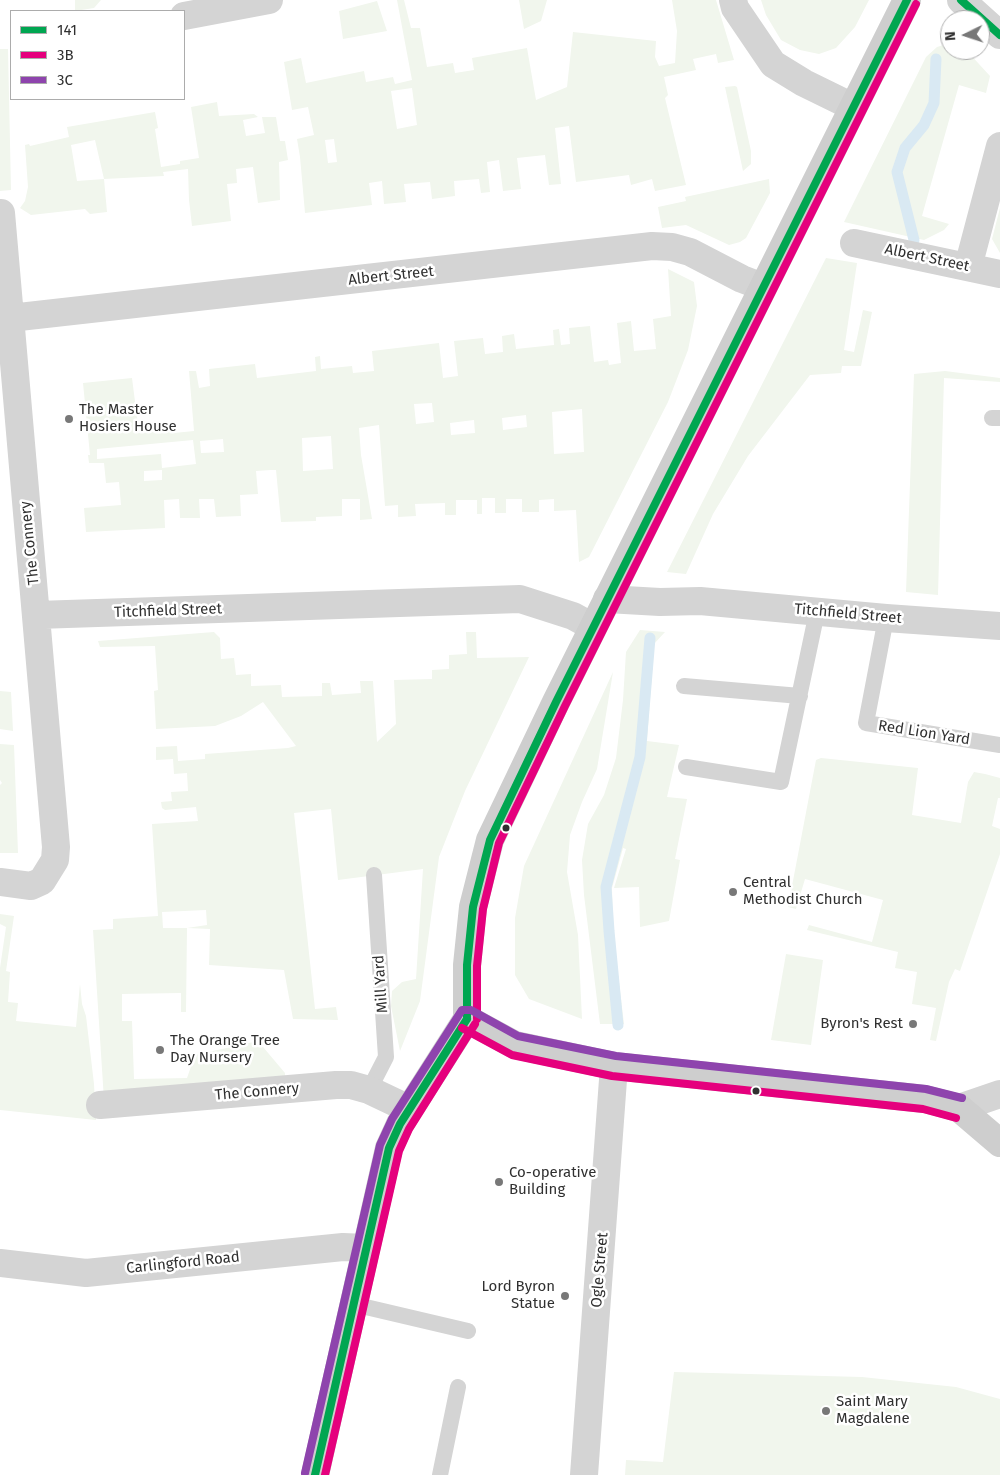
<!DOCTYPE html>
<html>
<head>
<meta charset="utf-8">
<style>
  body { margin:0 }
  #map { position:relative; width:1000px; height:1475px; overflow:hidden; background:#fff; font-family:"Fira Sans",sans-serif }
  canvas { display:block }
  .legend { position:absolute; left:10px; top:10px; width:175px; height:90px; box-sizing:border-box; background:#fff; border:1px solid #acacac; margin:0; padding:6px 9px; list-style:none; font-size:15px; color:#303030 }
  .legend li { display:flex; align-items:center; gap:10px; height:25px }
  .legend b { width:25px; border:1px solid #acacac }
  .north { position:absolute; left:940px; top:10px; width:50px; height:50px; box-sizing:border-box; background:#fff; border:1px solid #acacac; border-radius:50%; rotate:266deg; font-size:14px; font-weight:700; line-height:20px; text-align:center; color:#303030 }
  .north::after { content:''; display:block; margin:auto; width:18px; height:22px; background:#787878; clip-path:polygon(50% 0,100% 100%,50% 72%,0 100%) }
</style>
</head>
<body>
<div id="map">
<canvas width="1000" height="1475"></canvas>
<ul class="legend">
<li><b style="height:6px;background:#00a651"></b>141</li>
<li><b style="height:6px;background:#e5007d"></b>3B</li>
<li><b style="height:6px;background:#8e44ad"></b>3C</li>
</ul>
<div class="north">N</div>
</div>
<script>
const ctx = document.querySelector('canvas').getContext('2d');
ctx.lineJoin = 'round';
function fill(path, color) { ctx.fillStyle = color; ctx.fill(path, 'evenodd'); }
const toPath = rows => new Path2D(rows.map(r => 'M' + r).join(''));
function stroke(path, color, width, dash) { ctx.strokeStyle = color; ctx.lineWidth = width; ctx.lineCap = dash ? 'butt' : 'round'; ctx.setLineDash(dash || []); ctx.stroke(path); }
function write(font, color, halo, rows, align = 'center') {
  ctx.font = font + ' "Fira Sans",sans-serif'; ctx.lineWidth = 5; ctx.setLineDash([]); ctx.textBaseline = 'middle'; ctx.strokeStyle = halo; ctx.fillStyle = color; for (const [text, x, y, turn = 0] of rows) {
    ctx.save(); ctx.translate(x, y); ctx.rotate((+turn || 0) * Math.PI / 180); ctx.textAlign = isNaN(turn) ? turn : align; if (halo) ctx.strokeText(text, 0, 0); ctx.fillText(text, 0, 0); ctx.restore();
  }
}
fill(toPath([
  [75,0,101,0,94,8,75,11],
  [397,0,404,0,411,28,420,28,427,67,453,63,455,73,474,70,472,58,527,48,536,100,567,87,573,32,656,41,655,57,659,66,675,63,677,31,672,0,716,0,734,60,718,63,716,54,693,59,696,70,664,77,668,95,665,98,686,185,655,191,652,179,631,185,629,175,576,182,569,126,555,128,561,184,549,185,545,155,517,158,521,189,503,191,499,160,487,162,490,192,481,193,479,179,454,181,455,196,432,199,430,182,404,184,406,202,384,204,382,181,369,183,372,205,305,213,300,157,297,139,314,135,308,107,292,110,284,62,301,58,306,83,364,71,366,82,393,77,395,84,412,80],
  [412,88,417,125,397,129,391,91],
  [334,139,337,162,328,163,325,140],
  [519,0,547,0,541,21,524,29],
  [761,0,869,0,855,27,836,48,819,54,800,50,781,40,766,15],
  [377,1,387,31,343,39,339,11],
  [950,43,950,50,965,50,968,52,990,76,986,93,959,85,927,198,922,216,949,224,944,230,924,240,844,222,926,57,937,47],
  [0,49,8,49,11,190,0,191],
  [735,86,737,87,751,151,751,164,743,171,725,87],
  [217,102,219,116,254,114,258,117,243,120,246,136,265,133,262,117,276,117,280,141,285,141,288,160,279,162,280,200,258,203,253,167,236,169,237,183,227,184,231,221,192,226,189,200,188,169,163,172,164,176,104,179,107,212,90,214,85,209,31,215,20,208,25,201,28,187,25,145,29,144,30,146,69,137,67,127,155,112,158,128,155,129,161,167,180,164,180,161,199,158,191,107],
  [95,140,104,179,77,181,71,145],
  [769,179,770,193,746,238,740,242,729,245,686,225,662,228,658,207,686,201,685,197],
  [1000,208,1000,253,992,239],
  [826,258,857,263,844,350,854,352,863,310,872,312,861,366,842,366,841,373,810,375,748,456,713,514,686,574,667,572],
  [668,269,694,282,697,306,688,350,668,402,589,557,579,562,576,510,554,511,554,499,539,500,539,512,522,512,522,499,506,499,506,513,495,513,495,498,482,498,482,514,477,514,477,500,456,500,456,515,445,515,445,503,415,504,416,516,398,517,398,505,385,506,379,425,359,428,361,455,372,519,360,520,360,499,342,499,342,516,316,517,316,521,281,522,276,470,271,470,256,471,258,494,240,495,241,516,216,517,214,499,199,499,200,518,180,518,179,499,164,500,165,528,86,532,84,508,121,505,119,482,106,483,104,463,89,463,88,455,90,455,83,383,132,378,139,433,173,429,174,433,194,431,189,371,196,371,199,388,210,386,209,369,255,364,257,378,316,371,315,357,320,356,321,369,352,366,353,373,374,371,372,351,439,343,443,378,458,376,454,341,483,338,485,354,503,352,502,336,514,334,516,349,554,345,553,330,559,329,561,345,570,344,569,328,590,326,594,362,608,360,609,365,621,363,617,323,631,321,634,351,656,349,653,319,671,316],
  [432,403,434,422,416,424,414,404],
  [582,409,584,452,554,454,552,412],
  [526,415,527,427,503,430,502,418],
  [474,420,475,433,451,435,450,423],
  [331,436,333,469,303,471,302,438],
  [223,439,224,452,201,453,200,441],
  [193,440,196,464,162,468,161,454,97,459,97,449],
  [162,470,162,480,144,481,144,471],
  [945,371,1000,378,1000,382,944,378,938,595,906,592,914,374],
  [640,630,665,632,654,644,647,741,679,745,667,797,687,799,675,859,680,860,669,921,640,927,639,887,614,888,626,849,623,848,612,888,613,931,624,1024,600,1024,584,895,582,860,588,824,604,795,616,758,623,700,626,652],
  [214,632,220,638,221,659,234,658,236,675,251,674,251,686,281,685,282,697,322,696,322,683,330,683,332,695,361,693,360,681,373,681,377,742,396,724,394,680,432,679,432,670,449,669,449,655,467,654,466,632,476,632,477,658,529,657,465,791,439,857,420,1001,400,1051,391,1006,392,991,402,982,416,979,423,869,338,880,331,809,294,813,315,1009,336,1007,338,1020,293,1019,284,970,209,965,210,929,187,928,186,1012,181,1012,181,993,122,994,122,1021,132,1021,134,1079,187,1078,195,1055,258,1041,285,1073,285,1083,104,1100,93,930,113,929,113,919,158,916,152,824,198,821,196,807,165,810,162,808,161,802,172,801,171,792,188,791,187,773,174,774,173,759,156,760,156,747,177,746,178,761,205,759,205,754,288,748,296,746,263,702,241,716,215,726,156,729,154,691,158,690,155,646,100,647,98,641],
  [206,910,207,925,187,928,163,928,162,912],
  [613,672,597,769,582,802,570,835,567,872,578,935,582,1019,529,999,515,975,515,918,524,866],
  [0,691,11,692,13,731,0,729],
  [0,744,14,745,18,853,0,853,0,785,2,783,0,780],
  [821,758,918,768,912,815,961,823,968,782,974,772,985,774,1000,778,1000,798,998,798,992,826,1000,829,1000,854,960,971,955,969,949,982,936,1041,930,1040,936,1008,912,1004,917,972,895,968,898,952,807,930,809,925,872,942,883,900,805,879,796,909,788,907,816,760],
  [0,914,14,916,6,971,10,972,8,1002,18,1003,16,1021,76,1027,80,984,82,1004,86,1016,94,1084,96,1120,0,1110,0,968,6,927,0,924],
  [786,954,823,960,811,1045,771,1040],
  [674,1372,862,1377,956,1387,1000,1399,1000,1475,625,1475,626,1460,663,1462]
]), '#f1f6ed');
stroke(toPath([
  [914,240,897,172,905,148,924,125,934,103,936,59],
  [618,1025,609,931,606,887,640,757,650,638]
]), '#d9e9f3', 11);
stroke(toPath([
  [992,418,1000,418],
  [886,618,866,723,1000,745],
  [684,686,800,696],
  [686,767,781,782,817,612],
  [369,1090,386,1057,374,875],
  [353,1304,468,1331],
  [440,1475,458,1387]
]), '#d4d4d4', 16);
stroke(toPath([
  [733,0,735,8,773,64,804,83,853,107],
  [961,0,1000,35],
  [184,16,269,0],
  [854,243,1000,274],
  [968,267,1000,146],
  [10,318,652,246,672,247,690,252,742,279,763,287],
  [607,599,660,602,700,601,886,618,1000,626],
  [37,615,520,599,573,616,593,627],
  [0,882,31,886,42,881,55,860,56,847,1,213],
  [100,1105,336,1085,351,1085,369,1090,409,1109],
  [959,1108,1000,1094],
  [0,1263,86,1273,343,1247,366,1248],
  [584,1475,614,1066]
]), '#d4d4d4', 28);
stroke(toPath([
  [467,1019,467,965,473,907,490,840,556,702,907,0],
  [467,1019,515,1045,614,1066,925,1099,959,1108,1000,1143],
  [315,1475,389,1148,400,1124,467,1019]
]), '#cecece', 28);
stroke(toPath([
  [961,0,1000,35],
  [467,1019,467,965,473,907,490,840,556,702,907,0],
  [315,1475,389,1148,400,1124,467,1019]
]), '#00a651', 8);
stroke(toPath([
  [477,1019,477,966,483,909,499,843,565,706,916,4],
  [462,1028,512,1055,612,1076,923,1109,956,1118],
  [325,1475,399,1151,409,1129,475,1024]
]), '#e5007d', 8);
stroke(toPath([
  [305,1473,380,1145,392,1119,462,1010,471,1010,518,1036,616,1056,926,1089,962,1098]
]), '#8e44ad', 8);
for (const [x, y, r, color] of [
  [69,419,5,"#787878"],
  [506,828,4.5,"#303030"],
  [733,892,5,"#787878"],
  [913,1024,5,"#787878"],
  [160,1050,5,"#787878"],
  [756,1091,4.5,"#303030"],
  [499,1182,5,"#787878"],
  [565,1296,5,"#787878"],
  [826,1411,5,"#787878"]
]) { const dot = new Path2D(); dot.arc(x, y, r, 0, 2 * Math.PI); ctx.fillStyle = color; ctx.fill(dot); stroke(dot, '#fff', 2); }
write('15px', '#303030', '#fff', [
  ["Albert Street",927,258,12],
  ["Albert Street",391,276,-6],
  ["The Connery",30,543,-96],
  ["Titchfield Street",168,611,-2],
  ["Titchfield Street",848,614,5],
  ["Red Lion Yard",924,733,9],
  ["Mill Yard",381,984,-94],
  ["The Connery",257,1092,-5],
  ["Carlingford Road",183,1263,-6],
  ["Ogle Street",600,1270,-85]
]);
write('15px', '#303030', '#fff', [
  ["The Master",79,410],
  ["Hosiers House",79,427],
  ["Central",743,883],
  ["Methodist Church",743,900],
  ["Byron's Rest",903,1024,"right"],
  ["The Orange Tree",170,1041],
  ["Day Nursery",170,1058],
  ["Co-operative",509,1173],
  ["Building",509,1190],
  ["Lord Byron",555,1287,"right"],
  ["Statue",555,1304,"right"],
  ["Saint Mary",836,1402],
  ["Magdalene",836,1419]
], 'left');
</script>
</body>
</html>
